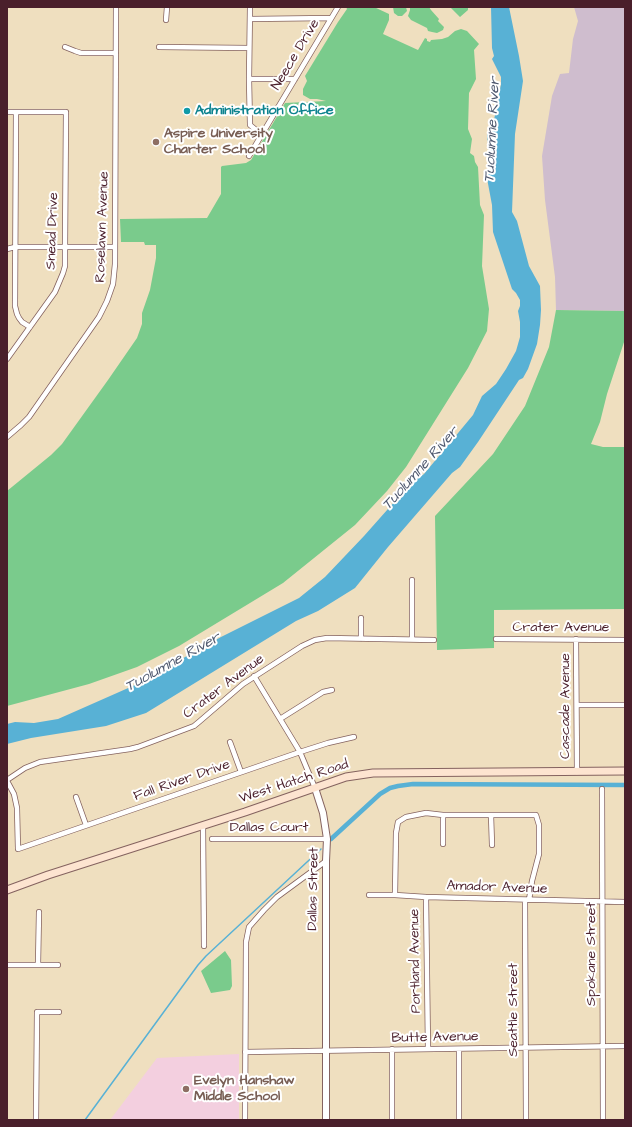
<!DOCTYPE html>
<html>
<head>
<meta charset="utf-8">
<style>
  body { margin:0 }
  #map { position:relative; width:632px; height:1127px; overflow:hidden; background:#efdfbf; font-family:"Architects Daughter",sans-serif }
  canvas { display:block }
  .frame { position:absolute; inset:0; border:8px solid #4a1f2b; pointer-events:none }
</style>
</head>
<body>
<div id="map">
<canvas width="632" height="1127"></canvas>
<div class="frame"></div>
</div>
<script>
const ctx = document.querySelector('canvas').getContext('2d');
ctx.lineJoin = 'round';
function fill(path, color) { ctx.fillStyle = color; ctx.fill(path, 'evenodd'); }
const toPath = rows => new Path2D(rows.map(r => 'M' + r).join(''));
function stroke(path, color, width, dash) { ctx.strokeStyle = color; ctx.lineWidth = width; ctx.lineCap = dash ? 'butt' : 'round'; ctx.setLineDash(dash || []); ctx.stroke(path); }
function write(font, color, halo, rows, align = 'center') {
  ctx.font = font + ' "Architects Daughter",sans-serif'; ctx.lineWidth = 4; ctx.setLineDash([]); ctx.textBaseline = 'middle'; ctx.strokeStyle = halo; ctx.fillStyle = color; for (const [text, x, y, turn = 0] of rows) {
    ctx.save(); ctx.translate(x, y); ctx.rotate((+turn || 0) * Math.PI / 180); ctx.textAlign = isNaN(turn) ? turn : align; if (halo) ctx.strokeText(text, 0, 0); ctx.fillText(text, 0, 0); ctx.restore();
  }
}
fill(toPath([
  [239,1054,239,1120,110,1120,157,1058]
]), '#f3cfdf');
fill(toPath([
  [574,7,625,7,625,311,556,310,555,277,545,200,542,156,552,96,560,74,569,73,573,39,578,21]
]), '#cfbdce');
fill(toPath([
  [346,7,374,7,389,14,389,20,383,34,418,50,425,38,427,39,427,41,430,42,431,40,442,39,448,37,455,31,461,29,467,31,479,44,474,50,476,79,469,93,468,129,472,139,470,153,474,156,475,162,478,167,480,205,484,215,482,266,489,309,487,331,468,368,406,467,387,491,355,525,283,583,179,646,137,667,89,684,7,706,7,491,51,455,62,444,108,380,137,338,142,324,142,313,150,290,156,258,156,245,145,245,144,242,121,242,120,219,207,218,221,194,221,167,222,166,246,163,251,160,285,103,326,101,317,99,310,99,303,95,303,89,307,81,305,76,338,22,347,9],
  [393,7,406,7,407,11,402,16,398,16,394,13],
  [410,7,429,7,431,10,439,19,438,21,444,27,443,30,437,33,432,32,428,31,427,28,411,20,408,16,410,10],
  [450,7,468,7,468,10,460,17],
  [556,310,625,311,625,339,607,394,600,422,591,444,603,447,625,447,625,609,494,610,494,648,437,650,435,516,493,454,525,406,549,347],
  [225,951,231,960,232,986,230,990,211,993,201,971]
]), '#7acb8c');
fill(toPath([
  [491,7,509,7,519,56,523,81,515,134,512,212,517,221,529,266,540,286,541,310,540,325,537,344,528,369,523,378,519,380,478,442,460,467,452,473,388,547,355,588,318,611,296,621,146,713,106,726,31,738,7,744,7,724,15,722,34,723,58,719,135,685,160,671,221,637,299,598,325,577,364,536,411,483,424,474,473,415,482,396,496,384,506,369,516,351,520,337,520,322,518,311,520,306,520,300,516,293,512,289,493,232,492,205,486,173,489,167,489,152,487,135,494,120,501,84,501,77,492,59,494,56,492,48]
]), '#58b1d5');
stroke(toPath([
  [85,1120,198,965,206,956,321,849]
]), '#58b1d5', 1.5);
stroke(toPath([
  [331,839,380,794,390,788,398,786,413,784,625,785]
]), '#58b1d5', 4.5);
const minor = toPath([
  [250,7,249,79,250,125,262,135],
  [250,19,331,18],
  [166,20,167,7],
  [65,47,75,51,81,53,116,53],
  [159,47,249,48],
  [249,79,295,79],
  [7,112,66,112,65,247,65,266,63,273,55,292,7,359],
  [16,112,15,306,17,314,19,318,22,322,30,327],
  [249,156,338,7],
  [7,249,15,247,115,247],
  [7,437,21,425,29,417,99,317,107,301,113,284,115,264,116,7],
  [412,580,412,639],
  [361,639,361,618],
  [496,639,625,640],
  [576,639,577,772],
  [254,676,300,752,315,788],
  [577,705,625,705],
  [280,719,323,692,332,690],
  [230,742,241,772],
  [7,780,25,768,40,762,130,749,138,747,194,726,200,721,243,684,302,646,315,640,327,638,434,640],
  [7,781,14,794,17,808,18,849,300,752,328,743,354,737],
  [602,789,603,1120],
  [76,797,86,825],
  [443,815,443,844],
  [491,815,492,845],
  [203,825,204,946],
  [212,839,327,839],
  [369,895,395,895,426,897,625,902],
  [395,895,396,833,398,822,406,817,426,813,443,815,536,815,539,825,539,854,532,881,529,900],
  [426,897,428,1049],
  [525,900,526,1120],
  [7,965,58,965],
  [38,965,39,912],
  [392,1049,392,1120],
  [459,1049,459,1120],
  [245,1052,625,1046],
  [36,1120,37,1012,59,1012],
  [245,1120,246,942,249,927,264,910,277,897,326,861]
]);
const tertiary = toPath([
  [315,788,323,813,327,839,326,861,326,1120]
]);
const secondary = toPath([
  [7,890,48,875,245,812,346,777,373,773,625,771]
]);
stroke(minor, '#84625f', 6);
stroke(tertiary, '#84625f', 8);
stroke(secondary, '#84625f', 9);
stroke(minor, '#fff', 4.5);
stroke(tertiary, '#fff', 6);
stroke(secondary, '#fde4d0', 7);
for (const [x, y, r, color] of [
  [187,111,4,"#0f9aa8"],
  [156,142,4,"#8d6e63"],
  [186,1089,4,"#8d6e63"]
]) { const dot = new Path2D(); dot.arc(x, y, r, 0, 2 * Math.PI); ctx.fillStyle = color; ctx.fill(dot); stroke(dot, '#fff', 1.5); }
write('14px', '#4a1f2b', '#fff', [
  ["Neece Drive",296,55,-59],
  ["Roselawn Avenue",103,227,-88],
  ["Snead Drive",53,231,-88],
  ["Crater Avenue",561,628],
  ["Crater Avenue",224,687,-37],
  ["Cascade Avenue",566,706,-90],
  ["Fall River Drive",182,781,-19],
  ["West Hatch Road",294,782,-18],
  ["Dallas Court",269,828],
  ["Amador Avenue",497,888,2],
  ["Dallas Street",314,889,-89],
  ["Spokane Street",592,954,-90],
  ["Portland Avenue",416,961,-91],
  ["Seattle Street",514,1010,-90],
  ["Butte Avenue",435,1038,-1]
]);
write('bold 14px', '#0d838f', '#fff', [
  ["Administration Office",195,111]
], 'left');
write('bold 14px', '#785e54', '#fff', [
  ["Aspire University",164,134],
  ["Charter School",164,150],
  ["Evelyn Hanshaw",194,1081],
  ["Middle School",194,1097]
], 'left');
write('italic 15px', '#50596f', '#fff', [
  ["Tuolumne River",493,130,-87],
  ["Tuolumne River",421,469,-48],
  ["Tuolumne River",173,663,-29]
]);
</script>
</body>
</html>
